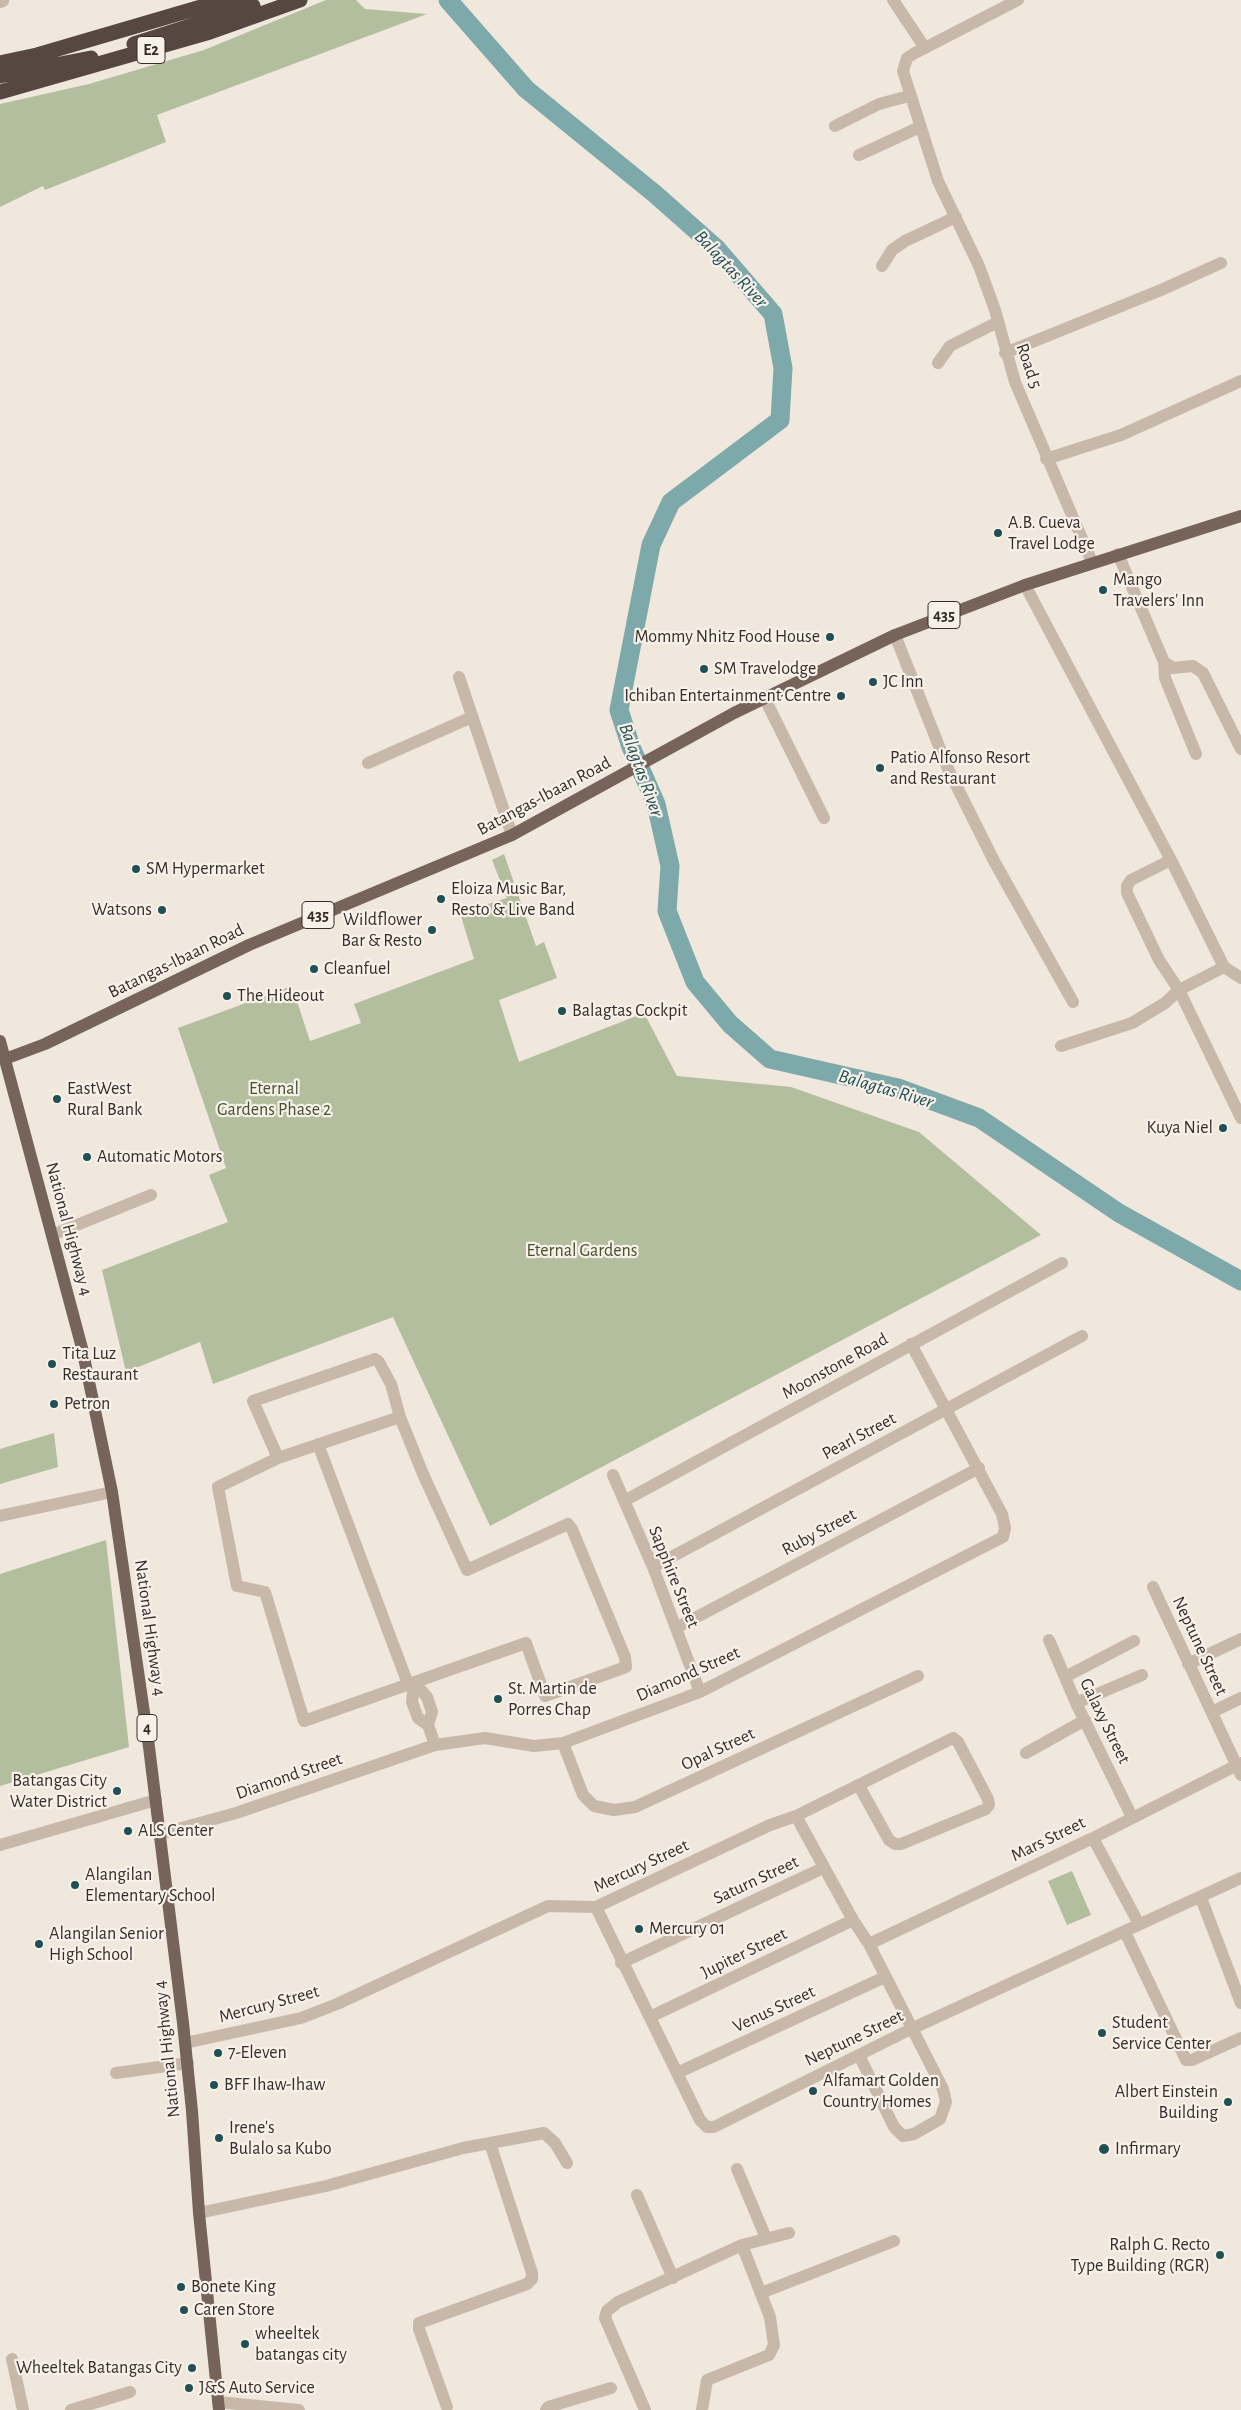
<!DOCTYPE html>
<html>
<head>
<meta charset="utf-8">
<style>
  body { margin:0 }
  canvas { display:block; background:#f0e7dd }
</style>
</head>
<body>
<canvas width="1241" height="2410"></canvas>
<script>
const ctx = document.querySelector('canvas').getContext('2d');
ctx.lineJoin = 'round';
function fill(path, color) { ctx.fillStyle = color; ctx.fill(path, 'evenodd'); }
const toPath = rows => new Path2D(rows.map(r => 'M' + r).join(''));
function stroke(path, color, width, dash) { ctx.strokeStyle = color; ctx.lineWidth = width; ctx.lineCap = dash ? 'butt' : 'round'; ctx.setLineDash(dash || []); ctx.stroke(path); }
function write(font, color, halo, rows, align = 'center') {
  ctx.font = font + ' "Alegreya Sans",sans-serif'; ctx.lineWidth = 4.5; ctx.setLineDash([]); ctx.textBaseline = 'middle'; ctx.strokeStyle = halo; ctx.fillStyle = color; for (const [text, x, y, turn = 0] of rows) {
    ctx.save(); ctx.translate(x, y); ctx.rotate((+turn || 0) * Math.PI / 180); ctx.textAlign = isNaN(turn) ? turn : align; if (halo) ctx.strokeText(text, 0, 0); ctx.fillText(text, 0, 0); ctx.restore();
  }
}
fill(toPath([
  [326,0,356,0,365,9,427,14,157,115,166,142,45,190,43,186,0,207,0,104,89,84,204,50],
  [504,854,536,946,544,942,557,978,499,1000,519,1062,644,1013,677,1076,791,1087,919,1132,1041,1235,490,1526,393,1317,213,1384,200,1342,126,1372,102,1270,228,1222,209,1175,226,1168,178,1028,292,986,310,1041,361,1023,354,1004,474,959,460,913,507,898,492,860],
  [54,1433,58,1467,0,1484,0,1449],
  [106,1540,129,1747,0,1786,0,1574],
  [1072,1871,1091,1915,1067,1925,1048,1881]
]), '#b3be9e');
stroke(toPath([
  [448,0,526,89,655,194,716,248,773,314,783,368,780,420,671,502,651,545,619,710,631,747,656,804,670,866,667,911,695,982,730,1024,770,1059,898,1088,979,1118,1119,1213,1241,1281]
]), '#7ea9ab', 19);
stroke(toPath([
  [893,0,925,48],
  [1018,0,915,53,907,58,903,71,938,181,979,266,995,310,1015,382,1092,562],
  [0,2,3,1],
  [835,126,879,104,909,96],
  [859,155,920,127],
  [882,266,892,250,905,241,956,217],
  [1005,353,1161,290,1221,263],
  [938,363,950,346,998,322],
  [1046,459,1121,435,1241,381],
  [1025,585,1171,860,1224,967,1241,978],
  [895,635,948,769,994,861,1073,1002],
  [1164,662,1165,678,1196,754],
  [459,677,512,835],
  [764,697,824,818],
  [368,763,472,717],
  [1171,860,1131,880,1127,886,1127,893,1159,960,1179,990,1241,1118],
  [1061,1046,1132,1023,1165,1003,1179,990,1224,967],
  [52,1235,151,1195],
  [318,1444,408,1684],
  [278,1458,253,1401,375,1359,379,1362,391,1384,400,1417,423,1474,467,1570,568,1524,572,1529,625,1657,626,1667,545,1696,526,1643,304,1721,265,1592,237,1586,218,1487,278,1458,400,1417],
  [613,1475,653,1567,700,1692],
  [624,1501,1062,1263],
  [0,1516,112,1492],
  [653,1567,1082,1336],
  [1153,1587,1241,1775],
  [676,1628,979,1468],
  [1049,1640,1076,1703,1132,1817],
  [1188,1664,1241,1639],
  [1065,1677,1134,1641],
  [1076,1703,1142,1675],
  [1212,1712,1241,1698],
  [428,1725,418,1718,412,1702,414,1682,427,1697,432,1712,428,1725,435,1745],
  [563,1743,583,1795,594,1806,614,1810,635,1807,918,1676],
  [1026,1753,1085,1720],
  [796,1816,953,1738,958,1742,988,1799,989,1805,986,1809,901,1844,895,1844,889,1840,859,1786],
  [160,1834,236,1813,435,1745,485,1738,534,1746,563,1743,700,1692,1003,1537,1005,1528,1002,1514,911,1344],
  [1093,1838,1139,1924],
  [0,1845,156,1800],
  [1201,1898,1241,2003],
  [596,1907,700,2120,707,2127,714,2127,913,2028,1241,1878],
  [1125,1932,1186,2060,1192,2060,1241,2038],
  [869,1944,1093,1838,1241,1763],
  [621,1963,823,1868],
  [650,2017,853,1920],
  [185,2043,301,2018,337,2004,548,1906,596,1907,770,1825,796,1816,853,1920,869,1944,943,2089,946,2102,940,2119,914,2134,903,2136,894,2127,859,2055],
  [116,2073,188,2063],
  [677,2073,885,1977],
  [737,2169,766,2238],
  [637,2195,673,2278],
  [199,2213,326,2186,463,2148,544,2133,555,2143,567,2163],
  [761,2293,894,2241],
  [12,2359,23,2410],
  [218,2402,299,2410],
  [447,2407,419,2329,419,2323,527,2284,532,2279,532,2273,490,2143],
  [71,2410,130,2392],
  [546,2410,548,2407,611,2388],
  [645,2410,605,2318,607,2311,618,2302,742,2245,789,2233],
  [702,2410,707,2380,769,2355,774,2345,770,2317,742,2245]
]), '#c8b8aa', 12);
stroke(toPath([
  [1118,554,1164,662,1173,668,1193,666,1203,673,1241,749]
]), '#c8b8aa', 12);
stroke(toPath([
  [0,1041,82,1348,112,1492,149,1747,183,2023,192,2111,199,2213,219,2410],
  [5,1059,45,1044,249,945,512,835,734,713,895,635,1025,585,1241,516]
]), '#76645b', 12);
stroke(toPath([
  [134,44,253,6],
  [0,63,37,55,218,2,241,0],
  [0,76,91,58],
  [0,92,210,32,300,0]
]), '#564741', 15);
for (const [x, y, r, color] of [
  [998,533,5,"#215054"],
  [1103,590,5,"#215054"],
  [830,637,5,"#215054"],
  [704,669,5,"#215054"],
  [873,682,5,"#215054"],
  [841,696,5,"#215054"],
  [880,768,5,"#215054"],
  [136,869,5,"#215054"],
  [441,899,5,"#215054"],
  [162,910,5,"#215054"],
  [432,930,5,"#215054"],
  [314,969,5,"#215054"],
  [227,996,5,"#215054"],
  [562,1011,5,"#215054"],
  [57,1099,5,"#215054"],
  [1223,1128,5,"#215054"],
  [87,1157,5,"#215054"],
  [52,1364,5,"#215054"],
  [54,1404,5,"#215054"],
  [498,1699,5,"#215054"],
  [117,1791,5,"#215054"],
  [128,1831,5,"#215054"],
  [75,1885,5,"#215054"],
  [639,1929,5,"#215054"],
  [39,1944,5,"#215054"],
  [1102,2033,5,"#215054"],
  [218,2053,5,"#215054"],
  [214,2085,5,"#215054"],
  [813,2091,5,"#215054"],
  [1228,2102,5,"#215054"],
  [219,2138,5,"#215054"],
  [1104,2149,6,"#215054"],
  [1220,2255,5,"#215054"],
  [181,2287,5,"#215054"],
  [184,2310,5,"#215054"],
  [245,2344,5,"#215054"],
  [192,2368,5,"#215054"],
  [189,2388,5,"#215054"]
]) { const dot = new Path2D(); dot.arc(x, y, r, 0, 2 * Math.PI); ctx.fillStyle = color; ctx.fill(dot); stroke(dot, '#f8f1e9', 2); }
for (const [x, y, w] of [
  [151,50,28],
  [944,615,32],
  [318,915,32],
  [147,1728,20]
]) { const box = new Path2D(); box.roundRect(x - w / 2, y - 13.5, w, 27, 4); ctx.fillStyle = '#f8f1e9'; ctx.fill(box); stroke(box, '#352d29', 1); }
write('bold 16px', '#352d29', null, [
  ["E2",151,50],
  ["435",944,615],
  ["435",318,915],
  ["4",147,1728]
]);
write('18px', '#352d29', '#f8f1e9', [
  ["Road 5",1029,366,71],
  ["Batangas-Ibaan Road",544,796,-28],
  ["Batangas-Ibaan Road",176,961,-26],
  ["National Highway 4",69,1229,75],
  ["Moonstone Road",835,1366,-29],
  ["Pearl Street",859,1436,-28],
  ["Ruby Street",819,1532,-28],
  ["Sapphire Street",674,1577,68],
  ["National Highway 4",150,1628,82],
  ["Neptune Street",1200,1646,65],
  ["Diamond Street",688,1674,-24],
  ["Galaxy Street",1105,1721,64],
  ["Opal Street",718,1749,-25],
  ["Diamond Street",289,1776,-19],
  ["Mars Street",1048,1839,-26],
  ["Mercury Street",641,1866,-25],
  ["Saturn Street",756,1880,-25],
  ["Jupiter Street",744,1953,-26],
  ["Mercury Street",269,2004,-15],
  ["Venus Street",774,2009,-25],
  ["Neptune Street",854,2038,-26],
  ["National Highway 4",167,2049,-96]
]);
write('18px', '#352d29', '#f8f1e9', [
  ["A.B. Cueva",1008,523],
  ["Travel Lodge",1008,544],
  ["Mango",1113,580],
  ["Travelers' Inn",1113,601],
  ["Mommy Nhitz Food House",820,637,"right"],
  ["SM Travelodge",714,669],
  ["JC Inn",883,682],
  ["Ichiban Entertainment Centre",831,696,"right"],
  ["Patio Alfonso Resort",890,758],
  ["and Restaurant",890,779],
  ["SM Hypermarket",146,869],
  ["Eloiza Music Bar,",451,889],
  ["Resto & Live Band",451,910],
  ["Watsons",152,910,"right"],
  ["Wildflower",422,920,"right"],
  ["Bar & Resto",422,941,"right"],
  ["Cleanfuel",324,969],
  ["The Hideout",237,996],
  ["Balagtas Cockpit",572,1011],
  ["EastWest",67,1089],
  ["Rural Bank",67,1110],
  ["Kuya Niel",1213,1128,"right"],
  ["Automatic Motors",97,1157],
  ["Tita Luz",62,1354],
  ["Restaurant",62,1375],
  ["Petron",64,1404],
  ["St. Martin de",508,1689],
  ["Porres Chap",508,1710],
  ["Batangas City",107,1781,"right"],
  ["Water District",107,1802,"right"],
  ["ALS Center",138,1831],
  ["Alangilan",85,1875],
  ["Elementary School",85,1896],
  ["Mercury 01",649,1929],
  ["Alangilan Senior",49,1934],
  ["High School",49,1955],
  ["Student",1112,2023],
  ["Service Center",1112,2044],
  ["7-Eleven",228,2053],
  ["Alfamart Golden",823,2081],
  ["Country Homes",823,2102],
  ["BFF Ihaw-Ihaw",224,2085],
  ["Albert Einstein",1218,2092,"right"],
  ["Building",1218,2113,"right"],
  ["Irene's",229,2128],
  ["Bulalo sa Kubo",229,2149],
  ["Infirmary",1115,2149],
  ["Ralph G. Recto",1210,2245,"right"],
  ["Type Building (RGR)",1210,2266,"right"],
  ["Bonete King",191,2287],
  ["Caren Store",194,2310],
  ["wheeltek",255,2334],
  ["batangas city",255,2355],
  ["Wheeltek Batangas City",182,2368,"right"],
  ["J&S Auto Service",199,2388]
], 'left');
write('18px', '#45522e', '#f8f1e9', [
  ["Eternal",274,1089],
  ["Gardens Phase 2",274,1110],
  ["Eternal Gardens",582,1251]
]);
write('italic 19px', '#215054', '#f8f1e9', [
  ["Balagtas River",731,269,47],
  ["Balagtas River",641,770,70],
  ["Balagtas River",886,1089,16]
]);
</script>
</body>
</html>
